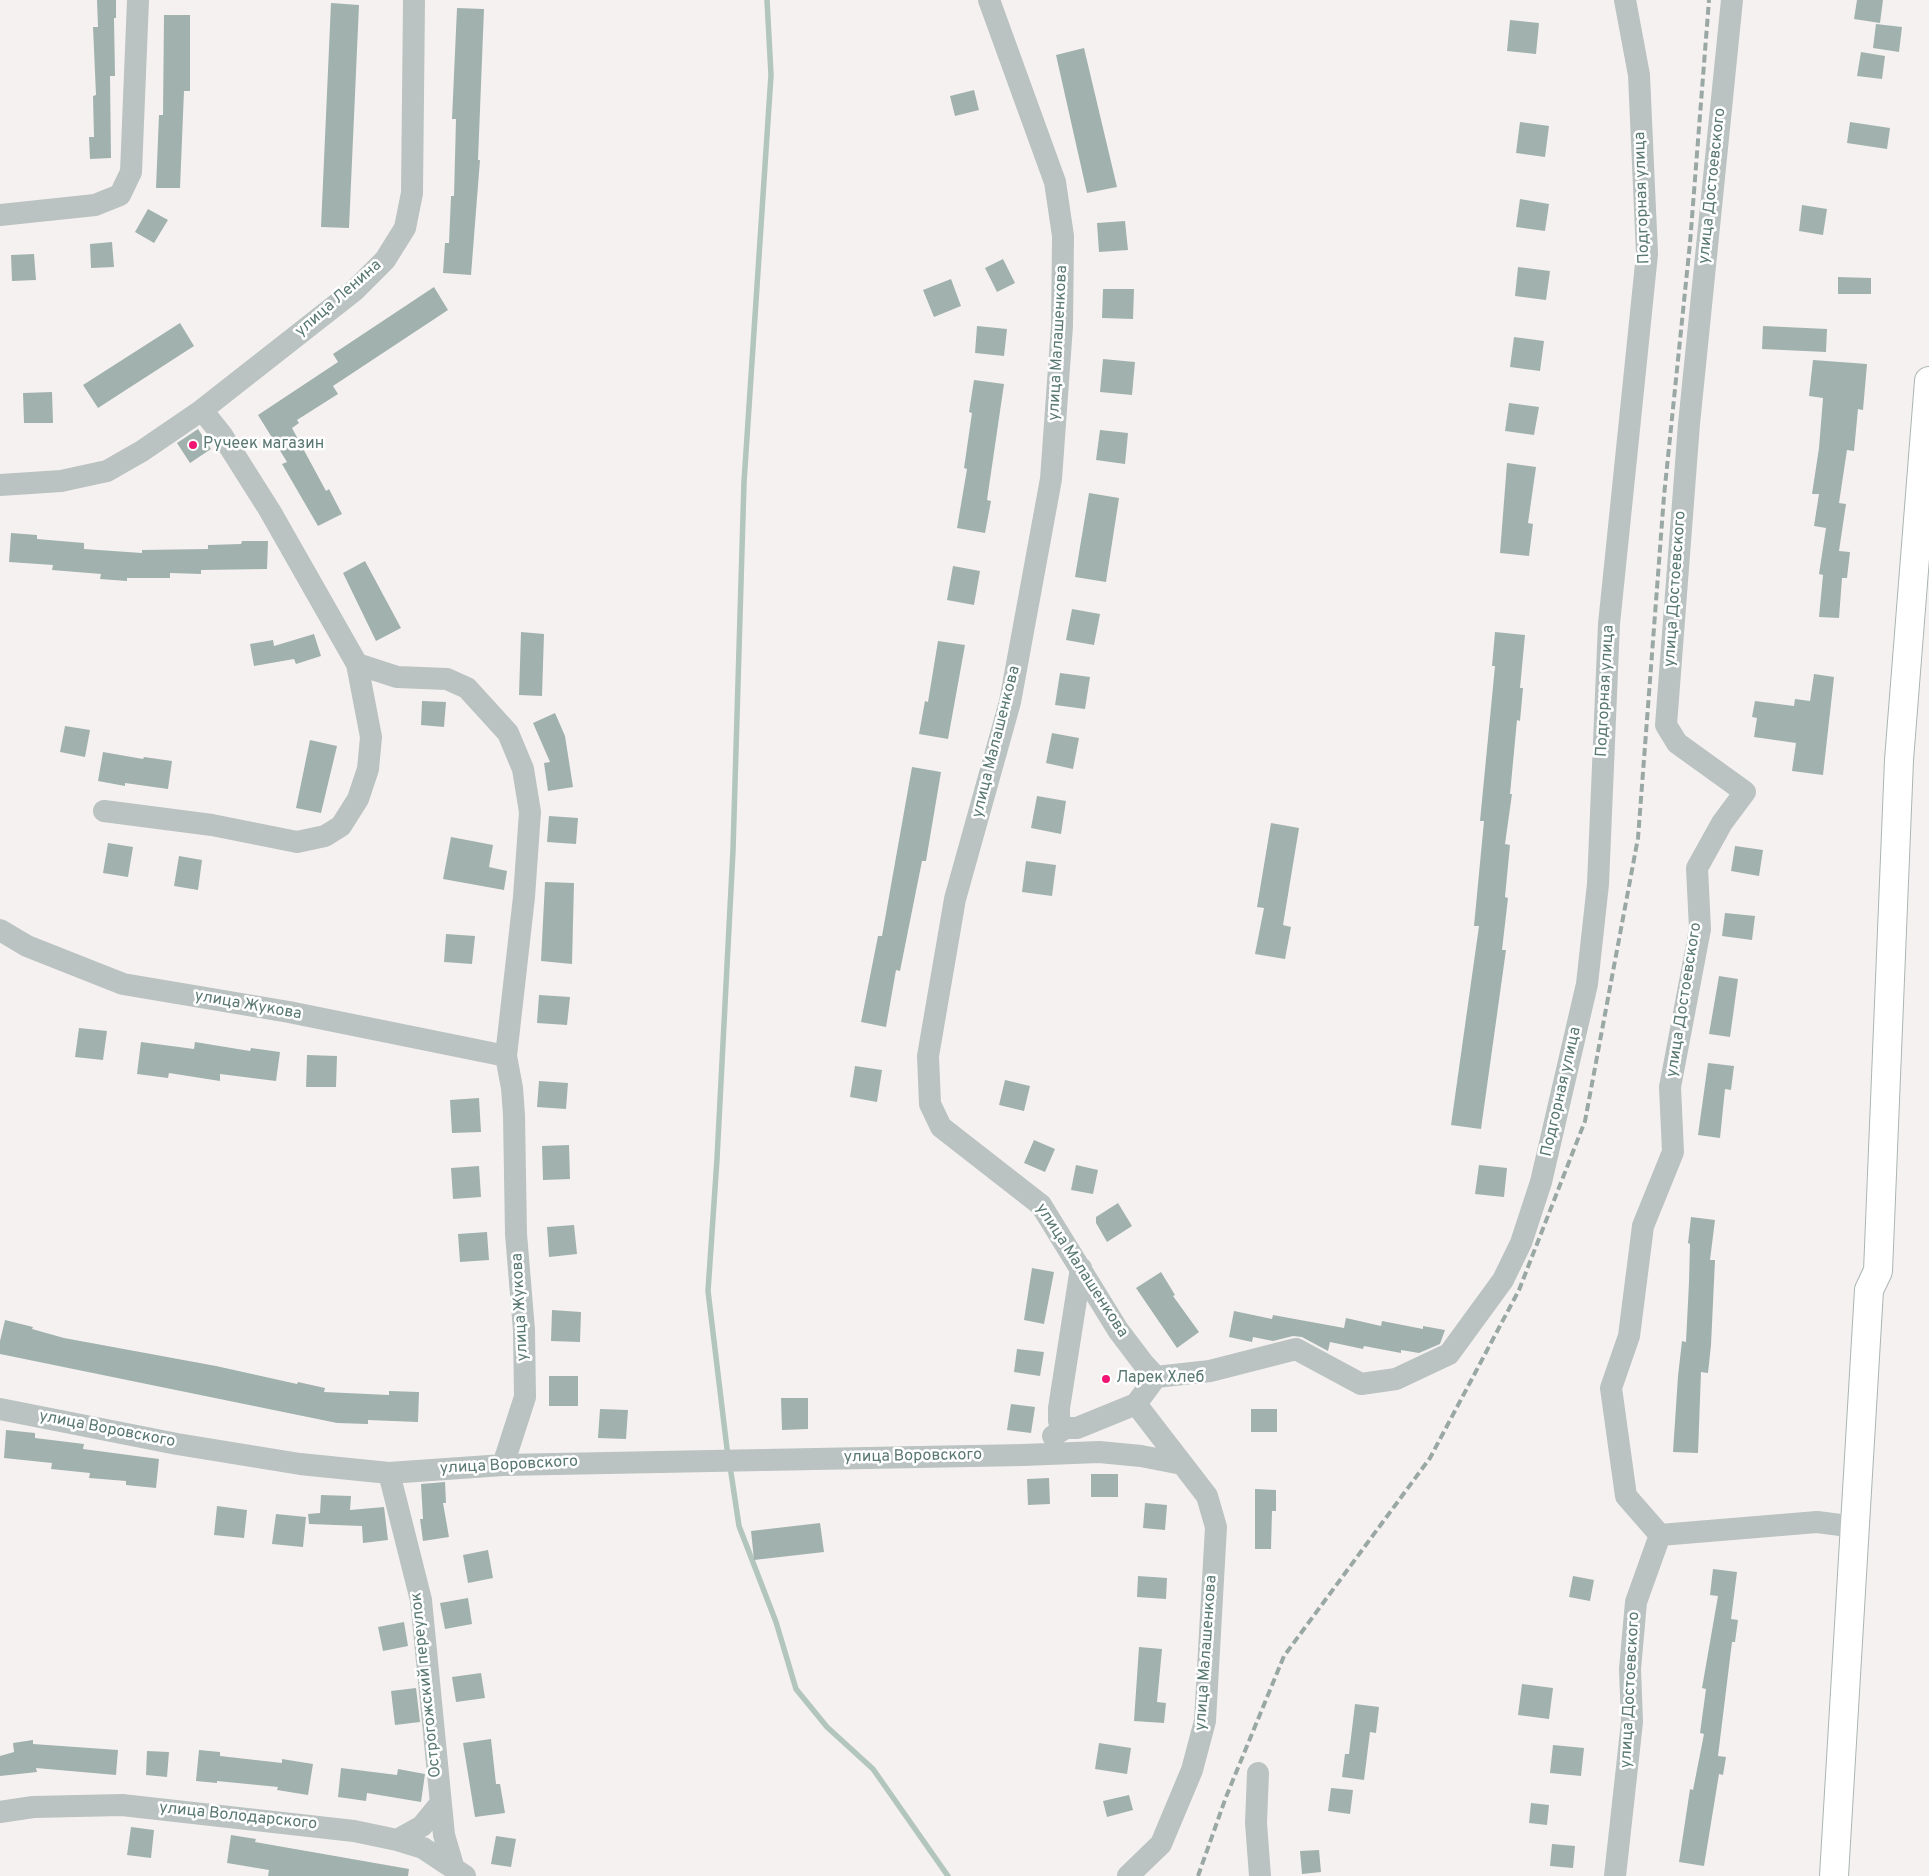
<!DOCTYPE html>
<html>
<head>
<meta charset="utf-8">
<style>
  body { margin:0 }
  canvas { display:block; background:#f5f1f0 }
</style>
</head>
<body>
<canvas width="1929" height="1876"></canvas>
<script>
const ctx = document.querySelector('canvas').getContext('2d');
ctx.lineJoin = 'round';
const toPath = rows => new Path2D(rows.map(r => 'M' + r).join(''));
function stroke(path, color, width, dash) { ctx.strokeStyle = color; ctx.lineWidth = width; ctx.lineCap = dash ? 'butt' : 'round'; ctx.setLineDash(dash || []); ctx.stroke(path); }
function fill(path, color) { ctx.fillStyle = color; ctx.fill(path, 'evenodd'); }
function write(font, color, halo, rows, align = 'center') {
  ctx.font = font + ' Overpass,sans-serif'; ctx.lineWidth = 5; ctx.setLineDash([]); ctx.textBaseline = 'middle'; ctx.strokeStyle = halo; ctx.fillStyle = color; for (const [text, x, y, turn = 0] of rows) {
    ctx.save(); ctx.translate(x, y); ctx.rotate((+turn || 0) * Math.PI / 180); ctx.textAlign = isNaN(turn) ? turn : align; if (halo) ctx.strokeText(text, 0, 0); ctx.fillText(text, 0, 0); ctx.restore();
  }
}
stroke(toPath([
  [728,1457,708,1291,717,1159,733,850,744,482,771,75,767,0],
  [730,1466,739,1526,776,1622,796,1689,827,1727,873,1769,948,1876]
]), '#b2c6be', 5.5);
fill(toPath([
  [97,0,116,0,116,18,114,18,115,76,110,76,111,158,90,159,89,137,94,137,93,96,96,95,93,27,98,27],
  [1857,0,1883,0,1880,23,1854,19],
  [331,3,359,5,349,228,321,227],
  [457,8,484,9,478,160,480,160,471,275,443,273,445,243,449,243,451,196,454,196,456,119,452,119],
  [164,15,190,15,190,91,184,91,180,188,156,188,159,115,163,115],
  [1510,20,1539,23,1536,54,1507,51],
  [1876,24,1902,27,1899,52,1873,48],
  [1084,48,1117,187,1087,193,1056,55],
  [1861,52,1885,56,1882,79,1857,76],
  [974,90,979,110,955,116,950,96],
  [1520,122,1549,126,1545,157,1516,153],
  [1850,122,1890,128,1887,149,1847,143],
  [1520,199,1549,204,1545,231,1516,227],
  [1802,205,1827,209,1823,235,1799,231],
  [148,209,168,220,154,243,135,232],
  [1125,221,1128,250,1099,252,1097,223],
  [112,242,114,267,91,268,90,244],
  [34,254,36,280,12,281,11,255],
  [1003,259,1015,283,997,292,985,268],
  [1518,267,1550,271,1546,300,1515,296],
  [1838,277,1871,278,1871,294,1838,294],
  [951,279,961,306,934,317,923,290],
  [434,287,448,310,333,386,338,394,297,420,299,423,292,428,326,491,329,489,342,514,318,526,282,464,287,462,258,415,338,362,333,354],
  [1103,289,1134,289,1133,319,1102,318],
  [180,323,194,346,98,408,83,385],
  [977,326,1007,329,1004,356,975,353],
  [1763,326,1827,329,1826,352,1762,349],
  [1514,337,1544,341,1540,371,1510,367],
  [1103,359,1135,362,1132,395,1100,392],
  [1813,360,1867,364,1863,410,1858,409,1854,451,1847,450,1839,503,1846,504,1839,551,1850,552,1847,578,1842,578,1839,618,1819,617,1823,575,1819,574,1826,528,1814,526,1819,494,1812,494,1819,448,1823,398,1809,396],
  [974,380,1004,384,987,500,991,501,985,533,957,528,967,469,964,468,972,413,969,412],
  [52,392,53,423,24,423,23,393],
  [1509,403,1539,407,1534,435,1505,431],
  [198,429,211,449,190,463,177,443],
  [1100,430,1128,433,1125,464,1096,460],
  [1507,463,1536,467,1528,523,1533,524,1529,556,1500,553],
  [1089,493,1119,498,1106,582,1075,577],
  [11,533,37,535,37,539,84,543,84,549,142,553,142,550,208,549,208,545,241,544,242,541,268,541,267,569,201,570,201,574,170,573,170,578,127,578,127,581,100,579,101,574,52,570,53,565,9,562],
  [365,561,401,628,376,641,343,573],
  [953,566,980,571,974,605,947,600],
  [1072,609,1100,614,1094,645,1066,640],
  [521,632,544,634,542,696,519,695],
  [1495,632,1525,635,1520,688,1523,688,1520,721,1517,720,1510,794,1512,794,1505,844,1510,845,1505,897,1508,898,1502,950,1506,950,1481,1129,1451,1125,1479,926,1474,926,1484,821,1480,821,1495,666,1492,666],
  [314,634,321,656,296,664,294,659,254,666,250,644,273,640,274,646],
  [938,641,965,645,948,739,919,734,925,701,928,702],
  [1060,673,1090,677,1085,709,1055,705],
  [1814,674,1834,677,1823,775,1792,771,1796,743,1754,737,1757,718,1752,717,1755,701,1794,706,1795,699,1810,701],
  [422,701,446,702,444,727,421,725],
  [555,713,565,736,573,787,548,791,544,763,550,762,533,723],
  [65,726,90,730,85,757,60,752],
  [1052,733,1079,738,1073,769,1046,763],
  [310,740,337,746,321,813,296,808],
  [103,752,143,759,144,757,172,761,168,789,125,783,125,786,98,781],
  [912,767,941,772,926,861,922,861,900,971,896,970,886,1027,861,1022,878,936,882,936],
  [1037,796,1066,801,1061,834,1031,828],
  [549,816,578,818,576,844,547,842],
  [1271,823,1299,828,1283,925,1291,927,1285,959,1255,954,1264,908,1257,907],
  [451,837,493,845,489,867,507,871,504,890,443,879],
  [108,843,133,847,128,877,103,873],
  [1735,846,1763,850,1759,876,1731,871],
  [179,856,202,860,198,890,174,886],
  [1026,861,1056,865,1052,896,1022,892],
  [545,882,574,883,572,964,541,961],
  [1725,913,1755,916,1752,940,1722,936],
  [446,934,475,936,472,964,444,962],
  [1719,976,1738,979,1730,1037,1709,1034],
  [539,995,570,997,567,1025,537,1023],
  [79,1028,107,1031,103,1060,75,1057],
  [141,1042,194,1049,195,1042,250,1051,251,1048,280,1052,276,1081,220,1074,220,1081,169,1073,168,1078,137,1074],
  [307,1055,337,1056,336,1087,306,1087],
  [1708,1063,1734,1066,1731,1090,1725,1089,1720,1138,1698,1135],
  [855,1066,882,1070,877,1102,850,1097],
  [1005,1080,1030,1086,1024,1111,999,1105],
  [539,1081,568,1083,566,1109,537,1107],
  [479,1098,481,1132,452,1133,450,1100],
  [1034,1140,1055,1149,1045,1172,1024,1163],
  [569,1145,570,1179,543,1180,542,1146],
  [1076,1165,1098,1170,1093,1194,1071,1190],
  [1479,1165,1507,1168,1504,1197,1475,1194],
  [479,1166,481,1197,453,1199,451,1168],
  [1118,1203,1132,1226,1107,1242,1096,1223,1096,1217],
  [1691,1217,1715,1220,1710,1260,1715,1260,1711,1345,1708,1373,1701,1372,1698,1453,1673,1452,1678,1376,1682,1341,1686,1342,1689,1282,1690,1244,1688,1243],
  [574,1225,577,1254,549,1257,547,1227],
  [487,1232,489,1260,460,1262,458,1234],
  [1032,1268,1054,1272,1044,1324,1024,1320],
  [1161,1272,1175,1295,1173,1296,1199,1332,1177,1348,1136,1288],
  [552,1310,581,1312,580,1342,551,1341],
  [1234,1311,1272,1319,1273,1315,1344,1328,1346,1318,1381,1326,1382,1321,1423,1329,1423,1326,1445,1330,1440,1344,1419,1353,1401,1350,1401,1353,1364,1346,1363,1349,1330,1342,1328,1351,1302,1337,1293,1336,1273,1341,1253,1337,1252,1342,1229,1337],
  [5,1320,33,1327,32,1329,64,1338,216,1366,297,1384,298,1382,325,1388,324,1392,389,1395,389,1391,419,1392,418,1422,368,1420,368,1424,337,1423,0,1354,0,1341],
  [1017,1349,1044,1352,1040,1376,1014,1372],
  [549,1376,578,1376,578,1406,549,1406],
  [781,1398,808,1398,808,1429,782,1430],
  [1011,1404,1035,1407,1031,1433,1007,1430],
  [600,1409,628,1410,626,1439,598,1438],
  [1251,1409,1277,1409,1277,1432,1251,1432],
  [6,1430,35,1433,35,1438,84,1444,83,1449,159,1459,156,1488,126,1485,126,1481,89,1478,90,1473,51,1469,52,1463,4,1458],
  [1091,1474,1118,1474,1118,1497,1091,1497],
  [1049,1478,1050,1504,1028,1505,1027,1479],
  [445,1482,446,1503,443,1503,449,1537,423,1541,420,1519,423,1519,421,1484],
  [1255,1489,1276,1490,1276,1511,1272,1511,1271,1549,1255,1549],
  [321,1495,351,1496,350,1510,384,1507,388,1540,363,1543,362,1526,309,1524,308,1514,320,1513],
  [1145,1503,1167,1505,1165,1530,1143,1528],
  [217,1506,247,1510,244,1538,214,1535],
  [276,1514,306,1517,303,1547,272,1544],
  [820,1523,824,1552,754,1560,751,1531],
  [488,1550,493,1578,468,1583,463,1555],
  [1713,1569,1737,1572,1731,1619,1738,1620,1735,1642,1732,1642,1718,1756,1726,1757,1723,1775,1719,1774,1704,1866,1679,1862,1690,1789,1693,1790,1704,1734,1700,1733,1706,1689,1702,1688,1718,1596,1710,1595],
  [1138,1576,1167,1578,1166,1599,1137,1597],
  [1573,1576,1594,1580,1590,1601,1569,1597],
  [468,1598,472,1624,445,1629,440,1603],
  [404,1622,408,1646,383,1651,378,1627],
  [1139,1647,1162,1649,1157,1702,1166,1703,1164,1723,1134,1721],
  [481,1673,485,1698,456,1702,452,1677],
  [1522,1684,1553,1688,1549,1719,1518,1715],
  [416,1688,420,1722,395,1725,391,1691],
  [1355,1704,1379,1707,1376,1733,1370,1732,1364,1780,1342,1777,1345,1754,1349,1754],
  [491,1739,496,1784,500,1784,505,1813,475,1817,463,1743],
  [33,1740,33,1744,118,1750,116,1775,36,1768,37,1772,0,1776,0,1756,14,1752,13,1743],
  [1099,1743,1131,1748,1127,1774,1095,1769],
  [1553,1745,1584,1748,1581,1776,1550,1773],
  [199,1750,220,1752,220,1756,282,1763,282,1759,313,1764,308,1795,277,1790,278,1787,217,1781,217,1783,196,1781],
  [147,1751,169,1752,167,1777,146,1775],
  [341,1768,397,1775,398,1769,425,1774,421,1802,367,1793,366,1801,338,1797],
  [1331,1788,1353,1790,1350,1814,1328,1811],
  [1129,1795,1133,1810,1107,1817,1103,1801],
  [1531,1803,1549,1805,1547,1825,1529,1823],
  [131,1827,154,1830,151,1858,127,1855],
  [231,1835,256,1839,255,1842,409,1869,408,1876,268,1876,269,1870,227,1863],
  [496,1836,516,1839,511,1867,491,1864],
  [1552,1844,1575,1846,1573,1868,1550,1866],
  [1319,1850,1321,1872,1302,1874,1300,1851]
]), '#a1b2ae');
const primary = toPath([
  [1834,1876,1869,1290,1878,1271,1899,760,1929,381]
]);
stroke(primary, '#abb6b4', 30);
stroke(toPath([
  [989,0,1055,182,1063,236,1062,326,1051,479,1010,702,955,899,928,1056,930,1104,941,1127,1041,1205,1118,1330,1143,1363,1156,1377],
  [0,215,95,205,120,195,131,172,138,0],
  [0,485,61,481,107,471,142,451,202,410,355,290,385,260,405,228,412,193,414,0],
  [104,811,212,825,297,842,325,836,341,826,358,799,368,769,371,737,357,664],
  [0,930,27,946,123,984,289,1012,506,1056,524,897,530,812,523,769,508,733,467,688,447,679,397,677,357,664,270,511,222,435,202,410],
  [0,1409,177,1444,300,1464,389,1473,503,1465,1023,1455,1099,1452,1141,1456,1182,1464],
  [1066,1428,1077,1428,1136,1404,1156,1377,1210,1371,1296,1349,1361,1384,1396,1379,1449,1354,1503,1280,1521,1243,1541,1182,1587,984,1598,884,1609,624,1647,254,1639,75,1625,0],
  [1053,1436,1066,1428,1059,1421,1059,1408,1081,1268],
  [503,1465,525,1397,524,1330,516,1234,514,1115,512,1088,506,1056],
  [389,1473,421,1600,444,1835,454,1869],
  [1660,1535,1817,1522,1856,1527],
  [1258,1773,1256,1823,1260,1876],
  [0,1812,33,1807,122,1805,354,1831,397,1840,423,1848,465,1876],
  [397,1840,422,1826,440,1804],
  [1128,1876,1161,1844,1192,1770,1205,1721,1216,1527,1207,1496,1136,1404],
  [1615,1876,1632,1722,1630,1669,1636,1602,1660,1535,1626,1496,1611,1388,1629,1336,1643,1226,1673,1152,1670,1087,1700,929,1697,868,1722,823,1745,792,1677,743,1666,725,1689,424,1732,0]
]), '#bac3c1', 22);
stroke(primary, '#fff', 28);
stroke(toPath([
  [1198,1876,1226,1797,1284,1656,1430,1458,1519,1290,1585,1121,1638,838,1664,496,1690,243,1709,0]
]), '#99a8a5', 4, [8, 4]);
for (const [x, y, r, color] of [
  [193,445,5,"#f11472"],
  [1106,1379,5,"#f11472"]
]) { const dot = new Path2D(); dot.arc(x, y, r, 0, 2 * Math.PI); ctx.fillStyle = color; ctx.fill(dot); stroke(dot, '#fff', 2); }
write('16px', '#597871', '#fff', [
  ["улица Достоевского",1713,186,-84],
  ["Подгорная улица",1643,198,-92],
  ["улица Ленина",339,299,-41],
  ["улица Малашенкова",1059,343,-87],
  ["улица Достоевского",1676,589,-86],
  ["Подгорная улица",1606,691,-87],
  ["улица Малашенкова",997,742,-76],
  ["улица Достоевского",1685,1000,-81],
  ["улица Жукова",248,1006,10],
  ["Подгорная улица",1562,1092,-77],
  ["улица Малашенкова",1081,1271,57],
  ["улица Жукова",521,1307,-93],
  ["улица Воровского",107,1430,11],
  ["улица Воровского",913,1457,-1],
  ["улица Воровского",509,1466,-3],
  ["улица Малашенкова",1207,1653,-86],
  ["Острогожский переулок",427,1685,-96],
  ["улица Достоевского",1631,1690,-87],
  ["улица Володарского",238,1817,6]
]);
write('16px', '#597871', '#fff', [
  ["Ручеек магазин",203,445],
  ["Ларек Хлеб",1116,1379]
], 'left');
</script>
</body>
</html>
